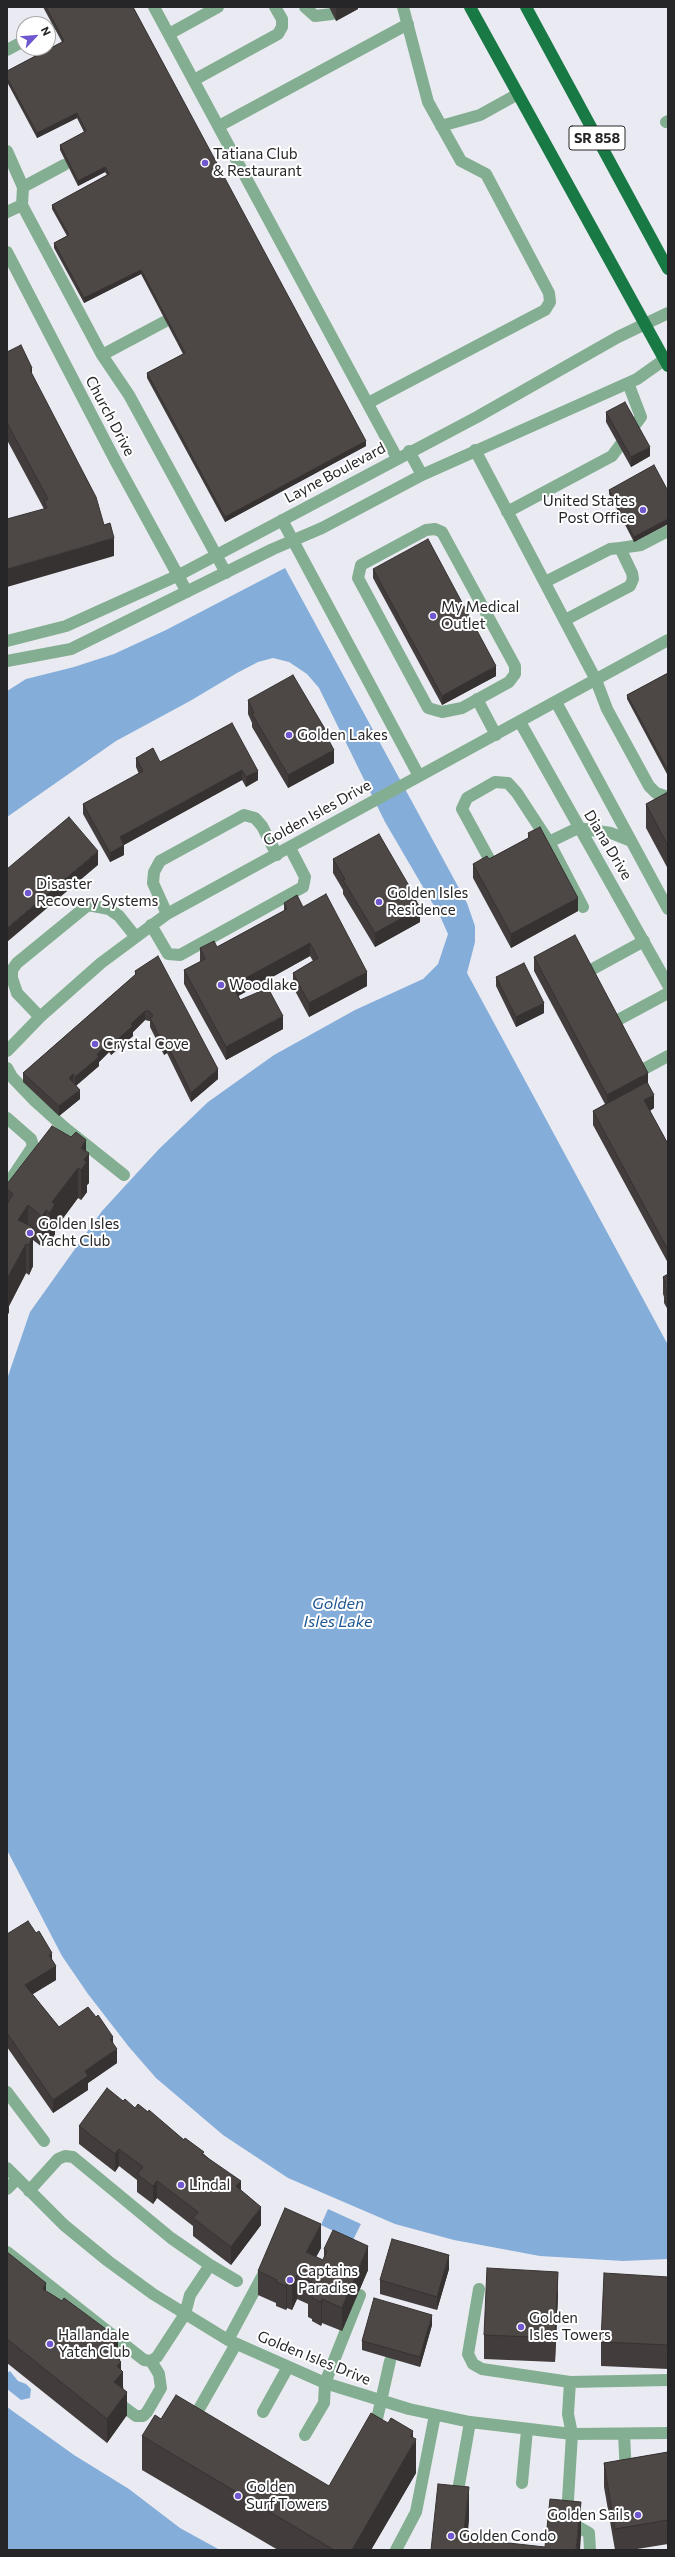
<!DOCTYPE html>
<html>
<head>
<meta charset="utf-8">
<style>
  body { margin:0 }
  #map { position:relative; width:675px; height:2557px; overflow:hidden; background:#eaebf2; font-family:Commissioner,sans-serif }
  canvas { display:block }
  .frame { position:absolute; inset:0; border:8px solid #262629; pointer-events:none }
  .north { position:absolute; left:16px; top:16px; width:40px; height:40px; box-sizing:border-box; background:#fff; border:1px solid #a8a8a9; border-radius:50%; rotate:64deg; font-size:11px; font-weight:700; line-height:16px; text-align:center; color:#262629 }
  .north::after { content:''; display:block; margin:auto; width:14px; height:18px; background:#7057d0; clip-path:polygon(50% 0,100% 100%,50% 72%,0 100%) }
</style>
</head>
<body>
<div id="map">
<canvas width="675" height="2557"></canvas>
<div class="frame"></div>
<div class="north">N</div>
</div>
<script>
const ctx = document.querySelector('canvas').getContext('2d');
ctx.lineJoin = 'round';
function fill(path, color) { ctx.fillStyle = color; ctx.fill(path, 'evenodd'); }
const toPath = rows => new Path2D(rows.map(r => 'M' + r).join(''));
function stroke(path, color, width, dash) { ctx.strokeStyle = color; ctx.lineWidth = width; ctx.lineCap = dash ? 'butt' : 'round'; ctx.setLineDash(dash || []); ctx.stroke(path); }
function write(font, color, halo, rows, align = 'center') {
  ctx.font = font + ' Commissioner,sans-serif'; ctx.lineWidth = 4; ctx.setLineDash([]); ctx.textBaseline = 'middle'; ctx.strokeStyle = halo; ctx.fillStyle = color; for (const [text, x, y, turn = 0] of rows) {
    ctx.save(); ctx.translate(x, y); ctx.rotate((+turn || 0) * Math.PI / 180); ctx.textAlign = isNaN(turn) ? turn : align; if (halo) ctx.strokeText(text, 0, 0); ctx.fillText(text, 0, 0); ctx.restore();
  }
}
fill(toPath([
  [285,568,467,903,475,926,475,942,467,973,668,1345,668,2259,623,2261,540,2256,454,2240,395,2224,288,2178,223,2135,156,2078,129,2047,88,1994,62,1956,7,1850,7,1379,30,1312,102,1211,159,1149,208,1102,274,1055,355,1010,423,979,438,964,448,934,440,916,385,822,319,688,307,674,289,662,273,658,258,662,237,673,190,701,116,741,7,817,7,691,26,679,74,667,114,654,166,630],
  [328,2209,361,2224,353,2240,321,2225],
  [10,2371,18,2381,26,2384,31,2389,30,2398,21,2400,7,2389,7,2373],
  [7,2407,74,2455,129,2489,180,2528,220,2550,7,2550]
]), '#85adda');
stroke(toPath([
  [154,7,397,458],
  [305,7,315,16,332,14],
  [48,28,49,28],
  [169,34,218,7],
  [7,50,24,41],
  [194,80,278,34,282,27,282,19,275,7],
  [666,122,668,121],
  [219,126,408,24],
  [441,126,480,115,518,94],
  [7,151,23,187,22,205],
  [23,187,64,165],
  [7,212,22,205,102,355,129,395,226,573],
  [7,252,116,462,187,592],
  [102,355,164,322],
  [368,403,545,310,550,302,549,293,486,174,461,161,428,102,403,7],
  [475,450,596,680,607,709,649,786,656,793,668,797],
  [409,451,422,475],
  [507,512,612,456,641,417,628,383],
  [282,520,419,776],
  [435,529,442,532,515,666,515,674,509,682,462,708,442,712,428,708,358,578,361,565,426,530,435,529],
  [620,548,641,545,668,531],
  [545,582,610,549,620,548,632,573,633,579,630,586,565,620],
  [7,641,66,626,179,575,477,417,618,337,668,313],
  [7,661,71,649,273,549,322,528,422,475,637,379,668,357],
  [477,699,496,735],
  [556,702,668,909],
  [520,722,668,985],
  [493,866,462,809,467,798,495,782,508,783,517,793,549,842],
  [583,907,549,842,578,828,611,833,631,841],
  [167,914,153,883,154,872,160,861,244,815,255,818,262,826,277,855],
  [151,925,168,954,180,955,303,887,305,877,290,848],
  [589,971,644,941],
  [40,1017,17,993,12,978,12,970,17,963,88,905,109,909,119,916,135,936],
  [616,1021,668,993],
  [7,1051,40,1017,101,963,167,914,668,640],
  [7,1068,12,1077,35,1101,65,1128,124,1175],
  [642,1070,668,1056],
  [7,1118,31,1139,33,1146,7,1185],
  [7,2092,44,2141],
  [7,2168,64,2225,108,2261,153,2294,228,2340,325,2383,409,2409,470,2422,572,2434,668,2433],
  [7,2189,17,2179],
  [7,2252,144,2360,151,2361,157,2357,185,2314,190,2295,210,2265,171,2238,73,2157,65,2156,58,2159,29,2191],
  [210,2265,237,2281],
  [479,2289,468,2354,473,2364,482,2369,570,2382,668,2380],
  [228,2340,265,2271],
  [570,2382,568,2414,572,2434,567,2516,573,2524,589,2533,590,2550],
  [117,2402,136,2416,143,2416,147,2412,161,2388,159,2374,151,2361],
  [263,2412,288,2367],
  [191,2423,236,2344],
  [370,2431,377,2419,390,2361],
  [624,2434,626,2475],
  [305,2435,324,2403,325,2383,360,2295],
  [522,2483,527,2430],
  [456,2502,470,2422],
  [396,2550,416,2512,435,2415]
]), '#84ae91', 12);
stroke(toPath([
  [470,7,668,366],
  [526,7,668,269]
]), '#197945', 12);
fill(toPath([
  [43,7,133,7,366,446,225,522,147,378,147,373,183,354,141,274,84,303,54,248,54,243,67,236,52,209,52,205,107,175,105,172,78,186,60,150,60,145,84,132,77,118,37,138,7,82,7,71,62,42],
  [329,7,358,7,358,9,336,21],
  [7,352,32,376,114,556,44,509,7,440],
  [606,412,650,456,631,467,606,422],
  [609,490,668,491,668,524,634,542,609,494],
  [373,569,496,676,442,705,373,578],
  [668,673,668,776,627,699,627,695],
  [248,700,325,734,334,763,288,788,252,727,252,723,248,714],
  [232,723,258,780,246,787,242,780,124,845,124,855,110,862,83,814,83,804,139,774,136,767,136,758,160,762],
  [668,792,668,869,646,828,646,804],
  [528,833,578,911,511,948,473,878,473,864,489,859,528,838],
  [333,859,415,901,420,922,375,947,343,894,343,890,333,873],
  [284,903,303,907,367,986,309,1017,293,987,293,973,313,961,310,956,238,996,240,1000,283,1029,226,1060,184,984,184,970,200,962,200,948,217,947,284,911],
  [534,957,648,1083,654,1108,650,1111,668,1144,668,1263,593,1125,593,1111,605,1104,534,971],
  [135,971,218,1079,191,1102,167,1053,164,1055,150,1027,150,1021,149,1021,145,1020,133,1032,133,1036,111,1055,109,1052,99,1062,99,1066,76,1086,80,1099,59,1116,23,1082,23,1073,135,975],
  [496,977,544,1013,516,1027,496,986],
  [86,1152,89,1183,87,1185,87,1192,81,1200,78,1198,55,1229,55,1234,50,1243,46,1240,42,1247,33,1240,33,1266,29,1275,26,1273,9,1306,9,1312,7,1316,7,1184],
  [668,1274,668,1310,664,1303,664,1297,663,1294,663,1277],
  [7,1934,52,1960,56,1980,32,1994,59,2027,113,2042,117,2063,88,2083,88,2090,53,2113,7,2047],
  [123,2101,135,2108,184,2140,204,2154,241,2190,261,2225,231,2265,193,2236,193,2226,157,2198,153,2204,137,2192,137,2180,119,2166,115,2172,79,2144,79,2126],
  [321,2248,316,2257,323,2260,324,2256,324,2249,368,2270,342,2331,322,2323,321,2326,312,2321,312,2319,308,2317,308,2304,297,2299,292,2310,287,2308,286,2310,276,2306,276,2303,258,2295,258,2271],
  [7,2252,46,2291,118,2349,127,2415,107,2443,7,2363],
  [449,2269,437,2310,380,2294,380,2280],
  [668,2277,668,2369,601,2366,601,2342],
  [558,2295,555,2362,484,2359,484,2335],
  [432,2325,420,2367,362,2350,362,2341],
  [161,2419,329,2486,413,2437,416,2473,371,2550,278,2550,142,2470,142,2436],
  [668,2452,668,2544,631,2550,615,2550,604,2487,604,2463]
]), '#423d3c');
fill(toPath([
  [336,7,358,7,358,9,336,21],
  [77,113,77,118,37,138,37,133],
  [105,167,105,172,78,186,78,181],
  [141,270,141,274,84,303,84,298],
  [32,368,32,386,30,370],
  [366,441,366,446,225,522,225,517],
  [650,447,650,456,631,467,631,457],
  [668,519,668,524,634,542,634,537],
  [114,538,114,556,7,587,7,569],
  [496,666,496,676,442,705,442,696],
  [334,750,334,763,288,788,288,775],
  [242,770,242,780,120,847,120,837],
  [258,771,258,780,246,787,246,777],
  [124,845,124,855,110,862,110,853],
  [98,851,98,865,7,942,7,928],
  [578,898,578,911,511,948,511,934],
  [420,908,420,922,375,947,375,933],
  [310,943,310,956,233,999,233,985],
  [367,972,367,986,309,1017,309,1003],
  [544,1003,544,1013,516,1027,516,1017],
  [145,1011,145,1020,133,1032,133,1036,111,1055,111,1045,131,1024],
  [283,1016,283,1029,226,1060,226,1047],
  [109,1043,109,1052,99,1062,99,1066,75,1086,75,1077,97,1054],
  [167,1044,167,1053,164,1055,164,1046],
  [218,1069,218,1079,191,1102,191,1093],
  [648,1073,648,1087,607,1108,607,1095],
  [73,1074,73,1084,69,1078],
  [80,1090,80,1099,59,1116,59,1106],
  [654,1095,654,1108,644,1114,644,1100],
  [86,1140,86,1156,89,1153,89,1183,87,1185,87,1192,81,1200,81,1148],
  [78,1168,78,1198,55,1229,55,1234,50,1243,50,1213,52,1202],
  [28,1205,28,1235,18,1220],
  [46,1210,46,1240,42,1247,42,1217],
  [33,1227,33,1266,29,1275,29,1245,31,1234],
  [26,1244,26,1273,9,1306,9,1312,7,1316,7,1279],
  [52,1953,52,1967,49,1955],
  [56,1966,56,1980,25,1999,25,1985],
  [113,2037,113,2050,110,2039],
  [117,2049,117,2063,88,2083,88,2090,53,2113,53,2100,85,2071],
  [119,2149,119,2166,115,2172,115,2154],
  [157,2181,157,2198,153,2204,153,2186],
  [241,2181,241,2198,236,2186],
  [261,2207,261,2225,231,2265,231,2247],
  [321,2224,321,2248,306,2276,306,2252],
  [368,2246,368,2270,342,2331,342,2308],
  [449,2255,449,2269,437,2310,437,2297],
  [558,2272,558,2295,555,2362,555,2338],
  [297,2275,297,2299,292,2310,292,2286],
  [46,2283,46,2307,43,2289],
  [287,2284,287,2308,286,2310,286,2286],
  [322,2299,322,2323,321,2326,321,2302],
  [432,2315,432,2325,420,2367,420,2357],
  [118,2338,118,2351,120,2349,120,2363,121,2362,121,2374,123,2372,123,2396,114,2406,112,2345],
  [127,2392,127,2415,107,2443,107,2419],
  [413,2431,413,2445,416,2439,416,2473,371,2550,352,2550],
  [469,2487,469,2521,466,2550,463,2538],
  [581,2502,581,2536,580,2550,576,2550]
]), '#363231');
const building = toPath([
  [46,7,133,7,366,441,225,517,147,373,185,353,141,270,84,298,54,243,69,235,52,205,109,174,105,167,78,181,60,145,86,131,77,113,37,133,7,78,7,71,64,41,46,7],
  [21,345,32,368,30,370,96,497,104,525,110,523,114,538,7,569,7,519,47,508,44,501,48,499,7,423,7,352,21,345],
  [625,402,650,447,631,457,606,412,625,402],
  [654,465,668,491,668,519,634,537,609,490,654,465],
  [428,539,496,666,442,696,373,569,428,539],
  [668,673,668,771,627,695,668,673],
  [293,675,325,729,323,730,334,750,288,775,252,714,254,713,248,700,293,675],
  [232,723,258,771,246,777,242,770,120,837,124,845,110,853,83,804,143,771,136,758,153,748,160,762,232,723],
  [668,792,668,846,646,804,668,792],
  [69,817,98,851,7,928,7,869,69,817],
  [540,827,578,898,511,934,473,864,487,856,489,859,530,837,528,833,540,827],
  [379,834,415,896,414,897,420,908,375,933,343,880,345,879,333,859,379,834],
  [326,894,367,972,309,1003,293,973,318,958,310,943,233,985,240,1000,268,988,283,1016,226,1047,184,970,205,959,200,948,214,941,217,947,287,909,284,903,297,895,303,907,326,894],
  [575,935,648,1073,607,1095,534,957,575,935],
  [158,956,218,1069,191,1093,167,1044,164,1046,150,1018,153,1016,149,1011,145,1011,131,1024,133,1026,111,1045,109,1043,97,1054,99,1057,75,1077,73,1074,69,1078,80,1090,59,1106,23,1073,136,974,135,971,158,956],
  [524,963,544,1003,516,1017,496,977,524,963],
  [647,1082,654,1095,644,1100,668,1144,668,1250,593,1111,647,1082],
  [52,1126,71,1137,76,1132,86,1140,81,1148,89,1153,84,1160,87,1162,81,1170,78,1168,52,1202,55,1204,50,1213,46,1210,42,1217,28,1205,18,1220,33,1227,31,1234,33,1236,29,1245,26,1244,7,1279,7,1204,13,1194,7,1189,7,1184,52,1126],
  [668,1274,668,1293,664,1285,666,1284,663,1277,668,1274],
  [28,1921,36,1933,39,1931,52,1953,49,1955,56,1966,25,1985,59,2027,88,2007,96,2017,98,2015,113,2037,110,2039,117,2049,85,2071,88,2076,53,2100,7,2033,7,1934,28,1921],
  [107,2088,123,2101,125,2099,135,2108,138,2104,148,2112,149,2110,184,2140,185,2138,204,2152,202,2154,241,2181,236,2186,261,2207,231,2247,193,2218,198,2212,157,2181,153,2186,137,2174,143,2167,119,2149,115,2154,79,2126,107,2088],
  [285,2208,321,2224,306,2252,323,2260,327,2251,324,2249,333,2230,368,2246,342,2308,322,2299,321,2302,312,2298,312,2295,308,2293,312,2282,297,2275,292,2286,287,2284,286,2286,276,2282,277,2280,258,2271,285,2208],
  [392,2239,449,2255,437,2297,380,2280,392,2239],
  [7,2252,46,2283,43,2289,62,2301,64,2298,118,2338,112,2345,120,2349,115,2355,121,2362,117,2366,123,2372,114,2382,127,2392,107,2419,7,2339,7,2252],
  [487,2268,558,2272,555,2338,484,2335,487,2268],
  [604,2273,668,2277,668,2345,601,2342,604,2273],
  [374,2298,432,2315,420,2357,362,2341,374,2298],
  [176,2395,329,2486,371,2413,388,2423,391,2418,413,2431,410,2436,416,2439,352,2550,334,2550,142,2436,155,2415,161,2419,176,2395],
  [668,2452,668,2520,615,2529,604,2463,668,2452],
  [438,2484,469,2487,463,2538,545,2547,550,2499,581,2502,576,2550,431,2550,438,2484]
]);
fill(building, '#4d4746');
stroke(building, '#363231', 1);
for (const [x, y, r, color] of [
  [205,163,4,"#7057d0"],
  [643,510,4,"#7057d0"],
  [433,616,4,"#7057d0"],
  [289,735,4,"#7057d0"],
  [28,893,4,"#7057d0"],
  [379,902,4,"#7057d0"],
  [221,985,4,"#7057d0"],
  [95,1044,4,"#7057d0"],
  [30,1233,4,"#7057d0"],
  [181,2185,4,"#7057d0"],
  [290,2280,4,"#7057d0"],
  [521,2327,4,"#7057d0"],
  [50,2344,4,"#7057d0"],
  [238,2496,4,"#7057d0"],
  [638,2515,4,"#7057d0"],
  [451,2536,4,"#7057d0"]
]) { const dot = new Path2D(); dot.arc(x, y, r, 0, 2 * Math.PI); ctx.fillStyle = color; ctx.fill(dot); stroke(dot, '#fff', 1.5); }
for (const [x, y, w] of [
  [597,138,56]
]) { const box = new Path2D(); box.roundRect(x - w / 2, y - 12, w, 24, 3); ctx.fillStyle = '#fff'; ctx.fill(box); stroke(box, '#262629', 1); }
write('bold 14px', '#262629', null, [
  ["SR 858",597,138]
]);
write('15px', '#262629', '#fff', [
  ["Tatiana Club",213,154],
  ["& Restaurant",213,171],
  ["United States",635,501,"right"],
  ["Post Office",635,518,"right"],
  ["My Medical",441,607],
  ["Outlet",441,624],
  ["Golden Lakes",297,735],
  ["Disaster",36,884],
  ["Recovery Systems",36,901],
  ["Golden Isles",387,893],
  ["Residence",387,910],
  ["Woodlake",229,985],
  ["Crystal Cove",103,1044],
  ["Golden Isles",38,1224],
  ["Yacht Club",38,1241],
  ["Lindal",189,2185],
  ["Captains",298,2271],
  ["Paradise",298,2288],
  ["Golden",529,2318],
  ["Isles Towers",529,2335],
  ["Hallandale",58,2335],
  ["Yatch Club",58,2352],
  ["Golden",246,2487],
  ["Surf Towers",246,2504],
  ["Golden Sails",630,2515,"right"],
  ["Golden Condo",459,2536]
], 'left');
write('15px', '#262629', '#fff', [
  ["Church Drive",110,416,62],
  ["Layne Boulevard",335,473,-28],
  ["Golden Isles Drive",317,813,-29],
  ["Diana Drive",608,845,59],
  ["Golden Isles Drive",314,2358,22]
]);
write('italic 16px', '#205790', '#fff', [
  ["Golden",338,1604],
  ["Isles Lake",338,1622]
]);
</script>
</body>
</html>
